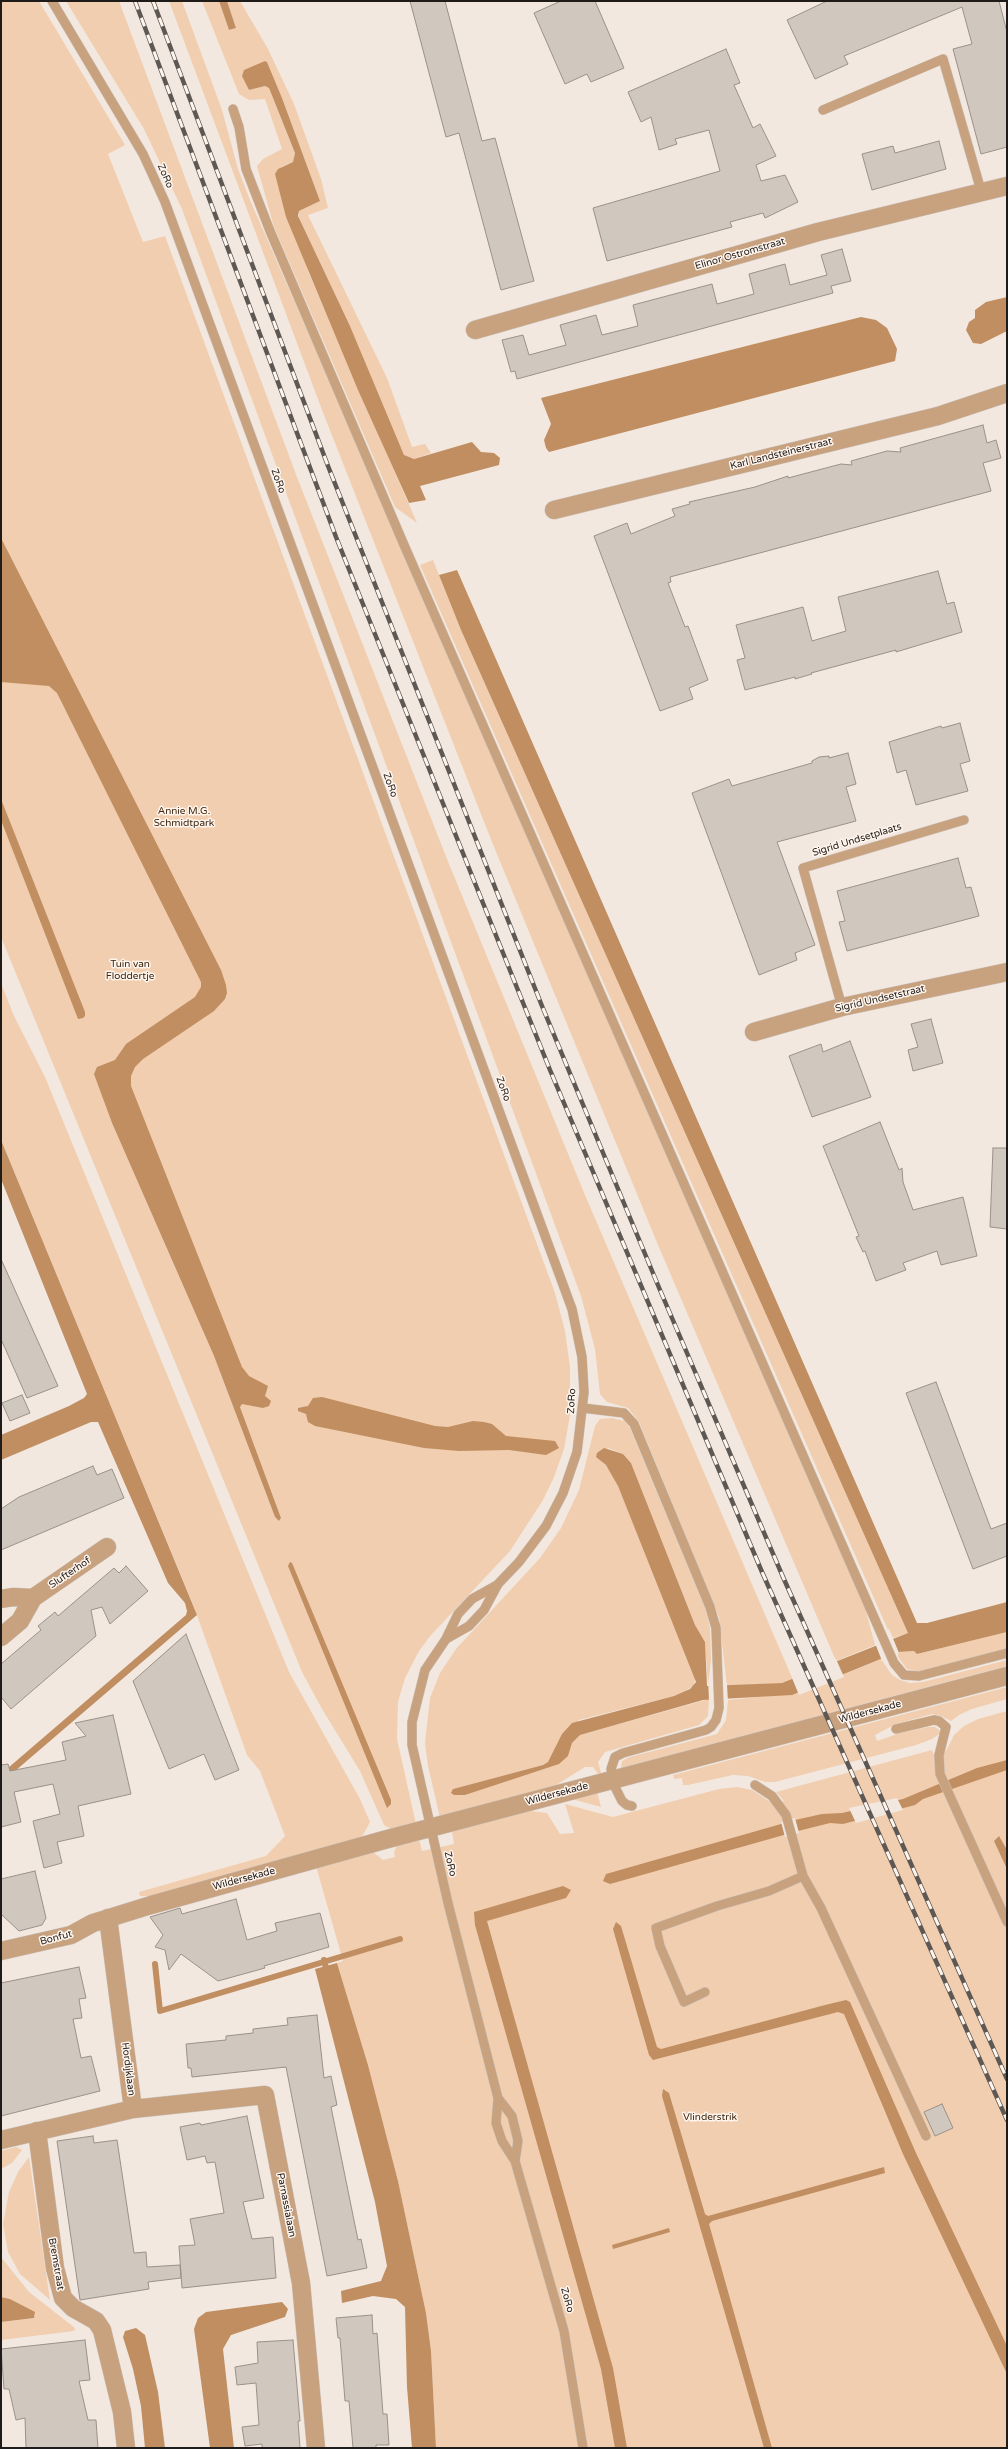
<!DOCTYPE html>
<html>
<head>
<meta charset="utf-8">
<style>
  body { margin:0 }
  #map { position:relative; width:1008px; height:2449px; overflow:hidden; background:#f2e8e0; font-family:"Varela Round",sans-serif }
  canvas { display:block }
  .frame { position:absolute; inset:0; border:2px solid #1f1b18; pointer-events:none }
</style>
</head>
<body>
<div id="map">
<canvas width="1008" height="2449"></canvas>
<div class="frame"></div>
</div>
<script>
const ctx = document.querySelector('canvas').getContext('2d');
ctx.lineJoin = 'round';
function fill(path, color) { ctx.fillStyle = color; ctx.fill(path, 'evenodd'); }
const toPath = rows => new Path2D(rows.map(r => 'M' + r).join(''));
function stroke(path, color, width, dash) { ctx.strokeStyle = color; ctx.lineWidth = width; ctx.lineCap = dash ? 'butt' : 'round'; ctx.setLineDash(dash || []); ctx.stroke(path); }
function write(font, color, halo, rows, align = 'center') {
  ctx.font = font + ' "Varela Round",sans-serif'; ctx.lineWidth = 3; ctx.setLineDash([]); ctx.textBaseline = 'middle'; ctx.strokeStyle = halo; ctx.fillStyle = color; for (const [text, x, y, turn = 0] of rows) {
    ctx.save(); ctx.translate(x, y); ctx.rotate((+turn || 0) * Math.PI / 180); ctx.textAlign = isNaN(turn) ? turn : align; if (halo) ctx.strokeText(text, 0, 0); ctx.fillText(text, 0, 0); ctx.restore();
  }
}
fill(toPath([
  [1,1,39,1,125,145,108,154,143,242,165,236,555,1293,565,1331,570,1367,570,1415,564,1449,554,1477,543,1500,510,1551,431,1635,419,1651,405,1678,398,1702,397,1739,416,1824,394,1831,384,1825,360,1771,322,1709,302,1672,1,937],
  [104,1100,240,1407,281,1518,279,1521,275,1517,214,1356,112,1123],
  [66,1,119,1,297,477,447,859,585,1195,793,1680,782,1683,727,1686,719,1617,639,1422,628,1408,607,1402,600,1394,595,1349,581,1296,182,209,144,129],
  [169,1,182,1,222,110,238,169,250,200,864,1604,875,1645,836,1661,658,1245,492,842,322,410],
  [202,1,219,1,229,30,236,28,227,1,240,1,268,49,294,104,321,179,328,208,308,215,387,378,412,447,425,444,431,453,414,459,406,457,403,453,350,326,299,219,299,211,320,201,282,98,267,62,265,61,248,90,265,86,269,88,295,153,293,162,281,167,308,271,417,523,395,507,274,227,257,166,263,159,282,149,265,99,249,100,239,94],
  [433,560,461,630,908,1633,893,1638,889,1629,888,1630,420,565],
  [1,983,14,1016,45,1077,289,1672,360,1799,370,1822,363,1835,356,1840,155,1896,140,1896,139,1892,266,1856,285,1836,260,1771,247,1755,194,1607,1,1140],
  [612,1418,625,1421,630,1428,706,1610,710,1628,711,1660,708,1686,705,1642,695,1625,631,1463,623,1454,608,1448,599,1459,610,1469,618,1486,685,1650,695,1678,694,1685,684,1692,674,1696,579,1720,548,1762,543,1765,453,1789,465,1795,568,1756,572,1743,580,1735,709,1699,708,1716,699,1725,605,1752,598,1762,601,1773,598,1774,593,1767,585,1767,556,1785,440,1818,428,1766,425,1743,430,1698,440,1673,456,1649,540,1558,561,1528,579,1490,595,1426,600,1419],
  [1007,1632,1007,1649,921,1672,907,1669,898,1657,898,1652,915,1651,917,1654],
  [881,1659,892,1675,900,1680,910,1683,923,1682,1007,1660,1007,1666,621,1768,622,1761,630,1757,717,1734,726,1720,728,1700,797,1693],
  [1007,1687,1007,1699,972,1709,959,1715,951,1721,941,1716,932,1714,896,1724,875,1735,877,1741,900,1733,928,1727,935,1727,942,1732,932,1739,916,1745,775,1782,765,1782,748,1776,733,1775,688,1785,683,1785,682,1778,674,1779,673,1775],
  [1007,1711,1007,2448,436,2448,431,2351,426,2313,398,2181,368,2065,337,1963,343,1961,316,1866,373,1852,383,1860,395,1857,394,1852,397,1846,419,1839,422,1851,454,1844,452,1831,531,1811,547,1813,560,1834,574,1833,565,1804,613,1817,719,1789,737,1787,752,1790,772,1803,784,1801,776,1792,932,1750,934,1755,946,1751,954,1735,964,1726,978,1719],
  [597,1792,601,1807,572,1799],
  [16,2147,22,2150,12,2163,1,2169,1,2151],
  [29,2157,50,2300,20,2274,8,2252,3,2224,9,2192,18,2172],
  [1,2257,29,2292,75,2328,74,2331,1,2340,1,2322,34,2318,35,2313,10,2299,1,2297]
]), '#f1ceaf');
fill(toPath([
  [219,1,227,1,236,28,229,30],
  [265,61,267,62,282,98,320,201,299,211,298,216,350,326,404,455,414,459,472,442,481,452,494,453,500,458,499,465,420,486,426,500,409,503,358,390,286,217,275,174,278,169,293,162,295,153,269,88,265,86,249,90,242,76,244,70],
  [1007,297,1007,331,981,344,973,343,966,330,969,322,975,318,975,310,986,302],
  [861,317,876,320,887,328,897,349,895,361,549,452,546,448,544,440,551,424,541,398],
  [1,538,221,970,226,985,227,993,225,999,214,1011,143,1059,135,1067,131,1076,131,1086,242,1367,249,1376,268,1386,265,1396,271,1401,269,1406,263,1408,242,1404,240,1407,281,1518,279,1521,275,1517,214,1356,112,1123,94,1074,97,1067,115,1060,126,1044,195,997,201,987,201,982,57,693,49,686,1,682],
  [457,570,917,1623,927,1623,1007,1602,1007,1632,917,1654,914,1651,898,1652,792,1695,703,1700,580,1735,572,1743,568,1756,559,1764,465,1795,454,1795,451,1793,453,1789,543,1765,548,1762,562,1734,572,1723,674,1696,690,1689,696,1682,618,1486,606,1465,596,1457,597,1453,604,1448,623,1454,631,1463,695,1625,705,1642,707,1686,782,1683,908,1633,461,630,439,575],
  [1,799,85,1012,85,1016,83,1018,78,1019,1,820],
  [1,1140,197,1615,1,1783,1,1774,186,1615,187,1611,185,1603,168,1583,98,1422,91,1422,1,1460,1,1435,69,1406,84,1398,87,1394,1,1179],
  [322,1397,435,1426,448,1427,473,1421,484,1422,492,1424,506,1436,555,1441,559,1448,546,1455,509,1450,459,1451,424,1448,315,1426,308,1422,306,1414,298,1411,298,1408,308,1406,313,1398],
  [290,1562,292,1563,391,1800,391,1804,387,1808,288,1566],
  [1007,1760,1007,1770,923,1799,915,1805,843,1824,830,1823,798,1831,610,1884,603,1881,606,1874,795,1820,822,1814,842,1813,903,1799,977,1768],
  [999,1836,1007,1850,1007,1869,994,1841],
  [563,1886,571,1890,566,1898,487,1921,613,2368,627,2448,615,2448,601,2369,475,1925,474,1912],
  [616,1922,621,1926,657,2047,661,2049,825,2005,846,2000,850,2002,916,2153,1007,2346,1007,2374,903,2154,844,2014,838,2012,653,2060,649,2055,613,1929],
  [337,1963,368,2065,398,2181,426,2313,431,2351,436,2448,412,2448,407,2387,405,2307,396,2299,373,2296,342,2303,341,2291,381,2281,387,2266,375,2202,315,1969],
  [663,2089,669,2093,705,2214,708,2216,884,2167,885,2173,712,2221,709,2224,772,2448,764,2448,662,2096],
  [669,2228,670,2232,613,2249,612,2245],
  [1,2297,10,2299,35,2312,34,2318,1,2322],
  [282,2302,288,2309,285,2317,231,2335,223,2349,234,2448,210,2448,194,2329,198,2318,206,2312],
  [136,2328,145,2335,158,2392,165,2448,145,2448,141,2406,133,2369,123,2337,125,2331]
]), '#c08e60');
fill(toPath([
  [892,1636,899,1653,882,1661,875,1643],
  [836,1659,844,1677,799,1695,792,1678],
  [708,1677,709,1684,727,1684,728,1702,709,1701],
  [897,1798,903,1810,856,1823,849,1808],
  [795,1818,799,1833,785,1837,781,1822]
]), '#f2e8e0');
stroke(toPath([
  [324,1960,327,1972],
  [155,1964,160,2011,400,1939]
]), '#c08e60', 6);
const building = toPath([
  [410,1,445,1,482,141,495,138,534,281,501,290,459,133,446,137,410,1],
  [561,1,595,1,624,68,591,82,587,74,565,84,534,13,561,1],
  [827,1,999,1,1007,32,1007,147,981,154,953,49,972,44,962,7,844,56,848,64,815,79,787,20,827,1],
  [726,49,740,83,734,85,753,128,760,124,776,156,756,165,761,181,785,175,798,202,765,218,763,213,730,222,732,227,607,261,593,208,720,171,709,130,675,139,677,144,659,150,651,117,641,122,628,92,726,49],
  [939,141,946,169,872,190,862,154,893,146,895,153,939,141],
  [842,249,851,281,831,286,833,293,517,379,515,371,511,372,502,340,523,335,529,355,566,345,560,325,596,315,602,335,638,326,633,305,712,284,717,304,754,294,749,274,785,264,790,285,827,275,821,255,842,249],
  [983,425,987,443,996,440,1001,458,983,463,991,491,670,577,671,582,668,583,685,627,688,626,708,680,689,688,693,699,660,711,594,536,627,523,631,534,675,516,672,509,690,504,689,502,755,487,788,476,788,478,841,464,852,465,851,461,887,451,901,452,900,448,983,425],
  [938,571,947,604,954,602,962,632,896,652,896,650,811,673,812,674,795,679,795,677,745,690,737,660,745,658,736,625,803,607,812,641,846,631,838,597,938,571],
  [960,723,970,761,960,764,968,791,916,805,906,770,897,773,889,742,941,726,942,728,960,723],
  [848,753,856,784,846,787,856,821,777,842,815,945,795,953,797,960,759,975,692,793,729,779,732,786,812,763,812,761,819,757,829,756,829,758,848,753],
  [958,858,966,888,971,887,979,916,847,951,839,922,845,921,837,891,958,858],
  [931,1019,943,1063,913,1071,908,1050,918,1047,911,1024,931,1019],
  [850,1041,871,1097,812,1117,789,1056,821,1044,823,1052,850,1041],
  [880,1122,899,1170,902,1168,903,1182,913,1210,963,1197,977,1256,941,1265,937,1251,903,1263,906,1270,876,1281,865,1251,863,1252,856,1237,859,1236,823,1146,880,1122],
  [993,1148,1007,1148,1007,1229,990,1227,993,1148],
  [1,1259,58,1386,27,1398,1,1339,1,1259],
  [936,1382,991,1529,1007,1523,1007,1556,973,1569,906,1393,936,1382],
  [22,1395,30,1413,10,1421,2,1403,22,1395],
  [93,1466,97,1475,112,1469,124,1498,1,1550,1,1509,19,1497,93,1466],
  [126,1566,148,1591,110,1624,102,1607,91,1610,96,1636,11,1709,1,1697,1,1664,41,1630,38,1626,55,1612,58,1616,114,1568,119,1573,126,1566],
  [186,1634,239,1770,215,1780,204,1754,169,1769,133,1681,186,1634],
  [113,1715,131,1794,78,1806,84,1836,57,1842,62,1863,44,1868,33,1821,60,1814,53,1784,14,1792,21,1822,1,1827,1,1765,8,1764,10,1771,66,1760,62,1742,86,1736,75,1723,113,1715],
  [35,1871,46,1918,42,1925,19,1931,1,1914,1,1879,35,1871],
  [236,1899,247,1940,277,1931,275,1923,320,1913,329,1947,264,1966,265,1968,218,1981,181,1954,169,1970,165,1950,155,1947,163,1935,150,1917,180,1908,182,1914,236,1899],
  [79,1967,86,1998,79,1999,82,2018,73,2019,81,2058,91,2056,100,2091,1,2116,1,1983,79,1967],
  [317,2015,324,2078,331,2076,337,2105,331,2107,358,2240,361,2239,367,2268,327,2276,286,2067,192,2077,191,2068,188,2068,186,2044,226,2040,226,2036,253,2033,253,2029,288,2025,287,2018,317,2015],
  [942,2104,953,2128,935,2136,924,2112,942,2104],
  [247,2116,264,2198,243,2202,252,2239,273,2237,276,2278,182,2288,179,2246,195,2245,190,2219,224,2213,215,2162,207,2163,205,2156,187,2160,180,2127,200,2123,201,2125,247,2116],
  [93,2136,94,2143,117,2140,134,2253,146,2252,147,2267,180,2265,181,2278,148,2282,149,2289,80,2300,57,2141,93,2136],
  [372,2315,373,2334,377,2333,383,2414,387,2414,389,2445,376,2445,376,2448,353,2448,349,2401,345,2401,340,2338,338,2338,336,2318,372,2315],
  [85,2340,90,2380,79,2381,88,2420,96,2420,98,2448,26,2448,25,2418,16,2420,9,2389,4,2389,1,2349,85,2340],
  [293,2340,300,2421,298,2421,300,2448,262,2448,262,2444,245,2446,242,2427,259,2425,256,2383,237,2385,235,2367,258,2363,257,2342,293,2340]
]);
fill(building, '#d0c7be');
stroke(building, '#9a9189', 1);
const lane = toPath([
  [52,1,143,154,165,202,572,1309,582,1357,584,1392,577,1452,563,1493,546,1526,519,1562,498,1584,484,1610,469,1626,446,1639],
  [233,109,239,127,246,169,270,231,404,545,894,1663,904,1675,919,1676,1007,1653],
  [823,110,943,59,982,194],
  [842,1007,803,868,964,820],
  [583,1408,624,1413,634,1424,710,1607,716,1628,719,1708,716,1720,711,1727,706,1730,623,1753,615,1757,611,1769,616,1789,622,1801,627,1805,632,1806],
  [497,1585,472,1599,458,1614,446,1639,425,1670,412,1722,412,1745,448,1903,498,2098,496,2123,502,2141,515,2161,564,2331,583,2448],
  [896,1729,934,1720,939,1721,946,1727,939,1755,940,1774,1007,1922],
  [755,1785,772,1796,786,1815,803,1876,821,1908,926,2136],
  [705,1992,684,2002,660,1946,656,1928,717,1906,769,1891,803,1876],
  [498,2098,512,2116,518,2141,515,2161]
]);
const street = toPath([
  [475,330,818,232,1007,186],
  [554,510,938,416,1007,393],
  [754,1032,842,1007,1007,972],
  [1,1599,13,1597,33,1598],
  [1,1637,20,1621,33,1598,107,1547],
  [1,1951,71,1935,93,1923,151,1905,384,1840,1007,1676],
  [133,2109,265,2095,301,2283,316,2448],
  [37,2131,55,2268,63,2298,73,2308,96,2321,102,2330,122,2412,126,2448],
  [1,2140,133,2109,108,1918]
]);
stroke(lane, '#ccc3bc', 10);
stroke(street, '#ccc3bc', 19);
stroke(lane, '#c8a27f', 9);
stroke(street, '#c8a27f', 18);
const rail = toPath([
  [135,1,336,537,550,1070,762,1572,1007,2120],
  [153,1,328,466,542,1006,660,1290,783,1577,1007,2079]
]);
stroke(rail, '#5e5854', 4.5);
stroke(rail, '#fff5ed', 3, [9]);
write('10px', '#1f1b18', '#fff5ed', [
  ["ZoRo",165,176,66],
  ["Elinor Ostromstraat",740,254,-16],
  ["Karl Landsteinerstraat",781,454,-14],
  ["ZoRo",278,481,70],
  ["ZoRo",390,785,70],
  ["Sigrid Undsetplaats",857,840,-17],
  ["Sigrid Undsetstraat",880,999,-13],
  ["ZoRo",503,1089,70],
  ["ZoRo",572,1401,-87],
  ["Slufterhof",70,1573,-34],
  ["Wildersekade",870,1712,-15],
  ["Wildersekade",557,1794,-15],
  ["ZoRo",450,1864,77],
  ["Wildersekade",244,1879,-15],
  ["Bonfut",56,1938,-15],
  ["Hordijklaan",128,2069,83],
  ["Parnassialaan",286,2205,79],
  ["Bremstraat",56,2264,80],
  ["ZoRo",567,2300,74]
]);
write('10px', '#3a250f', '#fff5ed', [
  ["Annie M.G.",184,811],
  ["Schmidtpark",184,823],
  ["Tuin van",130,964],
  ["Floddertje",130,976],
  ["Vlinderstrik",710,2117]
]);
</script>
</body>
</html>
